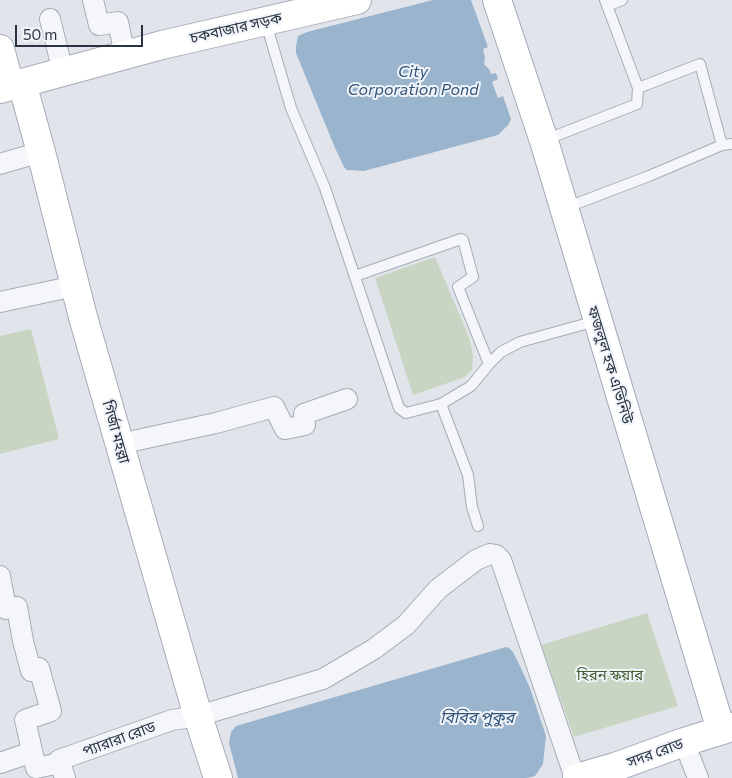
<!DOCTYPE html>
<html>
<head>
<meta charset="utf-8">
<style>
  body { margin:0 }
  #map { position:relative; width:732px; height:778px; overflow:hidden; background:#e1e5eb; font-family:Commissioner,sans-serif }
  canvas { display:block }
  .scale { position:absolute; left:15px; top:25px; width:128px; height:22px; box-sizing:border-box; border:2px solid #283344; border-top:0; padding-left:6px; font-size:15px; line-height:18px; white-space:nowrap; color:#283344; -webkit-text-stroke:4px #f1f4f8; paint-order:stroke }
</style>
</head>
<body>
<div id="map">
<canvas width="732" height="778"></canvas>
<div class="scale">50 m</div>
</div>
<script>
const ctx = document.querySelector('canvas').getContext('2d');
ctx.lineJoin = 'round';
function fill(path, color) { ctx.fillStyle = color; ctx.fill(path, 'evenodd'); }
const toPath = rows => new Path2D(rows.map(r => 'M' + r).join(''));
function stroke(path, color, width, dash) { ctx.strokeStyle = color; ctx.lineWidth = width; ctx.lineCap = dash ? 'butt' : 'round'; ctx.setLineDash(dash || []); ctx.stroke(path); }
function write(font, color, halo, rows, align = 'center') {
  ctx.font = font + ' Commissioner,"Noto Sans Bengali",sans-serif'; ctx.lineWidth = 4; ctx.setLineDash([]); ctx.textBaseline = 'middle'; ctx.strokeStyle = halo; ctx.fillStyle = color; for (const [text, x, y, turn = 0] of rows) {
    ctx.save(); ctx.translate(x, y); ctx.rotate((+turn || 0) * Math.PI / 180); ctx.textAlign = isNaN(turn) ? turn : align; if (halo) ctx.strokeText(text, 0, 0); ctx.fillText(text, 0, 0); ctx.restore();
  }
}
fill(toPath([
  [435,257,469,337,473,356,472,370,465,377,413,395,375,278],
  [31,329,59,439,0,454,0,336],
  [647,613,678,706,574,737,541,645]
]), '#c7d5c2');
fill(toPath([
  [433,0,471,0,488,47,483,49,485,58,484,64,489,69,491,74,496,73,498,79,492,82,498,98,503,96,511,119,509,124,498,135,364,171,347,170,344,167,335,148,296,53,296,46,298,36,307,32],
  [506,647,509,648,513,652,519,664,530,688,546,736,543,764,535,776,527,778,238,778,229,743,231,732,236,726]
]), '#9ab4cd');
const lane = toPath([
  [607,6,622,0],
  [266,23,291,108,325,188,399,408,406,413,441,404,471,386,489,364,501,352,520,342,596,321],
  [638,88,700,64,722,145,732,144],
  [545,140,637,104,638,88,605,0],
  [565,208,649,176,722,145],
  [355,276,461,239,463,240,473,277,458,287,489,364],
  [441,404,468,475,472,507,478,526]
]);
const street = toPath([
  [93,0,99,25,118,22,125,55],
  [50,19,63,72],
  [0,164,41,152],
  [0,302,75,286],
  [119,444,216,423,274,407,285,429,305,425,304,414,347,399],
  [0,576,6,609,17,607,23,641,31,671,39,668,51,711,25,720,36,768,60,763],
  [684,742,698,778],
  [0,763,32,752],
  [65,778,59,760,172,720,198,716,323,679,374,649,406,625,438,589,476,560,490,554,496,555,501,560,575,778]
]);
const secondary = toPath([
  [0,49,10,86],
  [22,83,41,152,83,317,198,716,218,778],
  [0,89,162,45,357,0]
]);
const primary = toPath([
  [497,0,544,141,721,730],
  [577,778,615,767,684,742,732,727]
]);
stroke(lane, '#a6acb6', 12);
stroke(street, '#a6acb6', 22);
stroke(secondary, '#a6acb6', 30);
stroke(primary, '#a0aab7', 30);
stroke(lane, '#f5f6f9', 10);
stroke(street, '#f5f6f9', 20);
stroke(secondary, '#fff', 28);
stroke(primary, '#fff', 28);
write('15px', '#283344', '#f1f4f8', [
  ["চকবাজার সড়ক",236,28,-13],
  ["ফজলুল হক এভিনিউ",610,365,73],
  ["গির্জা মহল্লা",116,432,74],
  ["প্যারারা রোড",119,739,-20],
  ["সদর রোড",655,753,-20]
]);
write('15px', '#3e6035', '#f1f4f8', [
  ["হিরন স্কয়ার",610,675]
]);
write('italic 16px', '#30537b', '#f1f4f8', [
  ["City",413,72],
  ["Corporation Pond",413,90],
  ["বিবির পুকুর",477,718]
]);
</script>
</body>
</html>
